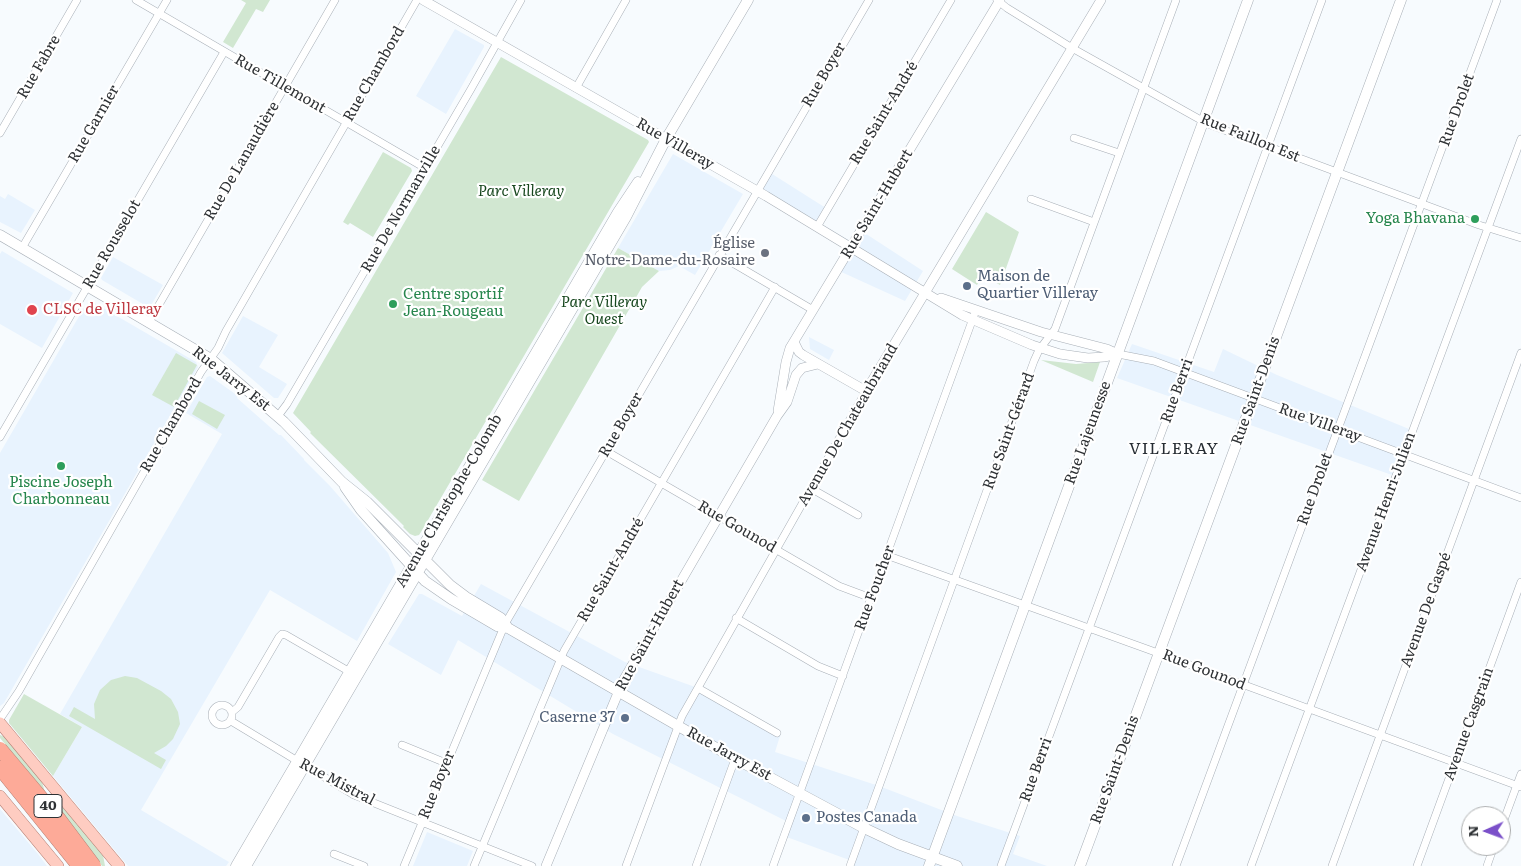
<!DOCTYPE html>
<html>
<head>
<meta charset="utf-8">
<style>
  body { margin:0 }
  #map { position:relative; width:1521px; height:866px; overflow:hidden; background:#f7fbfe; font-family:Literata,serif }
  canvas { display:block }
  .north { position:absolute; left:1461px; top:806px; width:50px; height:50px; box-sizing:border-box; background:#fff; border:1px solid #abadae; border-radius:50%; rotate:268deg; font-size:14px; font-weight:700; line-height:20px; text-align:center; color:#2e3134 }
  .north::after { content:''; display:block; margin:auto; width:18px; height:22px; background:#7b50c9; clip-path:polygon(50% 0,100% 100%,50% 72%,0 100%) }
</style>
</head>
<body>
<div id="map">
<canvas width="1521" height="866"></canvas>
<div class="north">N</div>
</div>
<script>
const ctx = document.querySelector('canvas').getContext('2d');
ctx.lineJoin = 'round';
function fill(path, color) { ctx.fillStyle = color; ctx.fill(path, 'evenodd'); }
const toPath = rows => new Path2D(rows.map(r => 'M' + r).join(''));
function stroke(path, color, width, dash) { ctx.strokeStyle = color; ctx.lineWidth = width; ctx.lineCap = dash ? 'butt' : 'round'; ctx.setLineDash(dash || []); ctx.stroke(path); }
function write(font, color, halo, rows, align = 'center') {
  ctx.font = font + ' Literata,serif'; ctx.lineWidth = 4.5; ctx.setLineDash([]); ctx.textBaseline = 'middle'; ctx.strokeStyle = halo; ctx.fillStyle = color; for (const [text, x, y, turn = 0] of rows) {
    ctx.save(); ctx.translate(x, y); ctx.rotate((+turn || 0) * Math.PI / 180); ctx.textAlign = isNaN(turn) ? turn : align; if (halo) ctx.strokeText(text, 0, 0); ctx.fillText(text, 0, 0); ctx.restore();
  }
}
fill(toPath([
  [455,29,484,45,484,47,446,114,416,96],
  [673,154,743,194,695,275,679,266,670,270,659,271,618,248],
  [769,172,829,210,821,224,850,241,857,228,923,271,905,301,837,270,851,248,757,191],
  [8,194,35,210,21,233,0,222,0,196,5,199],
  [2,251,73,293,42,348,0,324,0,254],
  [113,257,163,285,150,307,148,307,102,280,101,278],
  [91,301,196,362,198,367,4,703,0,706,0,453,85,306],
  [243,316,278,335,259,367,287,384,278,398,274,398,222,353],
  [809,337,834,350,829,360,810,349],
  [1132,344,1214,372,1223,349,1277,375,1409,429,1392,475,1117,378],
  [210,376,238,396,237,398,279,435,281,435,304,459,304,460,330,486,388,553,396,572,357,641,270,590,141,810,229,862,226,866,128,866,53,776,82,727,60,714,222,434,186,413,207,377],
  [481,584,625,662,698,688,780,736,775,752,879,786,957,816,1020,836,1013,854,1047,866,850,866,852,861,784,836,790,823,613,734,458,640,441,675,388,644,419,594,422,594,462,616],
  [0,809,38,854,47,866,0,866],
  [427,832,473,851,467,866,413,866]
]), '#e8f3fe');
fill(toPath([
  [241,0,270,0,263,12,256,9,233,48,223,42,246,3],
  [501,57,648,140,649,142,421,532,419,535,415,536,410,534,403,527,404,526,310,433,311,432,293,413],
  [383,152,411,168,412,171,373,237,350,223,348,225,343,222],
  [986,212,1019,232,1000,285,983,275,977,285,952,269],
  [618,248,659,271,642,287,519,501,482,480],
  [176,353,197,365,174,407,152,395],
  [1041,360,1076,364,1100,362,1093,382],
  [199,401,225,415,217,429,192,414],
  [125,676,137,678,161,691,171,699,178,712,180,724,173,739,166,746,154,753,166,760,161,769,69,716,74,707,95,719,94,704,100,690,111,680],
  [24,694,82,727,53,776,9,723,9,720],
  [0,735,5,737,42,782,45,792,0,738],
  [56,806,63,808,67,812,103,855,105,866,102,866]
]), '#d1e7d1');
const minor = toPath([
  [136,0,425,168],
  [997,0,1007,8,1072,48,1208,124,1479,225,1521,238],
  [576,88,626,0],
  [0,133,77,0],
  [1074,138,1119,153],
  [1031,199,1094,222],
  [817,227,951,0],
  [22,248,167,0],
  [719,255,813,310],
  [149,322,335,0],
  [1118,354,1154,361,1521,498],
  [278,416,287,404,471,89,521,0],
  [0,437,224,52],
  [606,451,839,586,871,598],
  [812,489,858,515],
  [886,555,1147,649,1521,787],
  [736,618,818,666,843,676],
  [698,688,777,733],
  '212 715a10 10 0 1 1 20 0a10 10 0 1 1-20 0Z',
  [232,712,238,707,279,637,282,634,286,635,350,672],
  [0,719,19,691,201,372,218,348,226,331,417,0],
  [231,721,354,795,532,866],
  [402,745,446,763],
  [1501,828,1521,774],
  [334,854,364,866],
  [404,866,505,624,869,0],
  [474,866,564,651,775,287],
  [626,866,682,716,866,391],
  [696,866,735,759],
  [773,866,976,310],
  [850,866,1034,361,1039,350,1055,329,1176,0],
  [1001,866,1322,0],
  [1176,866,1497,0],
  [1251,866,1521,139],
  [1332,866,1521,353],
  [1417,866,1521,582],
  [1487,866,1494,846]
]);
const tertiary = toPath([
  [423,0,766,196,962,315,1032,345,1060,354,1088,358,1104,357,1118,354],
  [941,298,1041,332,1107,349,1118,354],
  [794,342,799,352,803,355,866,391,1101,0],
  [778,411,786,362,790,348,1000,0],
  [546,866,623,681,777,416,787,402,796,375,802,368,818,364]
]);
const secondary = toPath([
  [0,235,211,359,284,422,342,482,367,502,450,585,466,597,501,618,508,628,732,757,864,828,898,844,957,866],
  [345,487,361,510,425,581,451,599,497,626,508,628],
  [236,866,618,212,638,182],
  [246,866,626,217,666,139,748,0],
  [929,866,1248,0],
  [1080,866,1401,0]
]);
const primary = toPath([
  [0,723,119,866],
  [0,796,58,866]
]);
stroke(minor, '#a8afb7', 8);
stroke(tertiary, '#a8afb7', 10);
stroke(secondary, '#a8afb7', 11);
stroke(primary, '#b58075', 12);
stroke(minor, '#fff', 7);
stroke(tertiary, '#fff', 9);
stroke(secondary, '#fff', 10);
stroke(primary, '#feccc1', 11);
const motorwayBridge = toPath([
  [0,749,58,818,94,866],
  [0,768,79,866]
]);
stroke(motorwayBridge, '#b58075', 15, []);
stroke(motorwayBridge, '#fdaa98', 14);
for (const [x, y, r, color] of [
  [1475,219,5,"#2e9e5b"],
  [765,253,5,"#6b7280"],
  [967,286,5,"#5c6f8a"],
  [393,304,5,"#2e9e5b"],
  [32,310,6,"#e0444e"],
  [61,466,5,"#2e9e5b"],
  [625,718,5,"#5c6f8a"],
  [806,818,5,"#5c6f8a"]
]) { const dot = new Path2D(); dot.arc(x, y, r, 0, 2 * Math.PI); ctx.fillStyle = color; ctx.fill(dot); stroke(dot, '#fff', 2); }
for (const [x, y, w] of [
  [48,806,28]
]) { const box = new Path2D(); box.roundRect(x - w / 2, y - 11.5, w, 23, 4); ctx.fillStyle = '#fff'; ctx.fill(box); stroke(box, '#2e3134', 1); }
write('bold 14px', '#2e3134', null, [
  ["40",48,806]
]);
write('15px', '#2e3134', '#fff', [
  ["Rue Fabre",39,67,-60],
  ["Rue Chambord",374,74,-60],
  ["Rue Boyer",824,75,-60],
  ["Rue Tillemont",280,84,30],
  ["Rue Drolet",1457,110,-70],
  ["Rue Saint-André",884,113,-59],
  ["Rue Garnier",94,124,-60],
  ["Rue Faillon Est",1250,138,22],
  ["Rue Villeray",675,144,30],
  ["Rue De Lanaudière",242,161,-60],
  ["Rue Saint-Hubert",877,204,-59],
  ["Rue De Normanville",401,209,-60],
  ["Rue Rousselot",112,244,-60],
  ["Rue Jarry Est",231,379,38],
  ["Rue Berri",1177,391,-70],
  ["Rue Saint-Denis",1256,391,-70],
  ["Rue Villeray",1320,423,20],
  ["Rue Chambord",171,425,-60],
  ["Rue Boyer",621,425,-60],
  ["Avenue De Chateaubriand",848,425,-60],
  ["Rue Saint-Gérard",1009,431,-70],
  ["Rue Lajeunesse",1088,433,-70],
  ["Rue Drolet",1315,489,-70],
  ["Avenue Christophe-Colomb",449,501,-60],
  ["Avenue Henri-Julien",1386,502,-70],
  ["Rue Gounod",737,527,30],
  ["Rue Saint-André",611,570,-60],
  ["Rue Foucher",875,588,-70],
  ["Avenue De Gaspé",1426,610,-70],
  ["Rue Saint-Hubert",650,635,-61],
  ["Rue Gounod",1204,670,21],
  ["Avenue Casgrain",1469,724,-70],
  ["Rue Jarry Est",729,754,29],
  ["Rue Berri",1036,770,-70],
  ["Rue Saint-Denis",1115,770,-70],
  ["Rue Mistral",337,782,28],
  ["Rue Boyer",437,785,-68]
]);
write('italic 15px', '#16461d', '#fff', [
  ["Parc Villeray",521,192],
  ["Parc Villeray",604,303],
  ["Ouest",604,320]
]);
write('15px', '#27864d', '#fff', [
  ["Yoga Bhavana",1465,219],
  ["Centre sportif",403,295,"left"],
  ["Jean-Rougeau",403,312,"left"],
  ["Piscine Joseph",61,483,"center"],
  ["Charbonneau",61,500,"center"]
], 'right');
write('15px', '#5b616d', '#fff', [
  ["Église",755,244],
  ["Notre-Dame-du-Rosaire",755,261]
], 'right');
write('15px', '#4e5e75', '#fff', [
  ["Maison de",977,277],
  ["Quartier Villeray",977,294],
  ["Caserne 37",615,718,"right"],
  ["Postes Canada",816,818]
], 'left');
write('15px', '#be3a42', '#fff', [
  ["CLSC de Villeray",43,310]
], 'left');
ctx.letterSpacing = '1px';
write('16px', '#272d33', '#fff', [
  ["VILLERAY",1174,449]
]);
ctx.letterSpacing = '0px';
</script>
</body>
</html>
